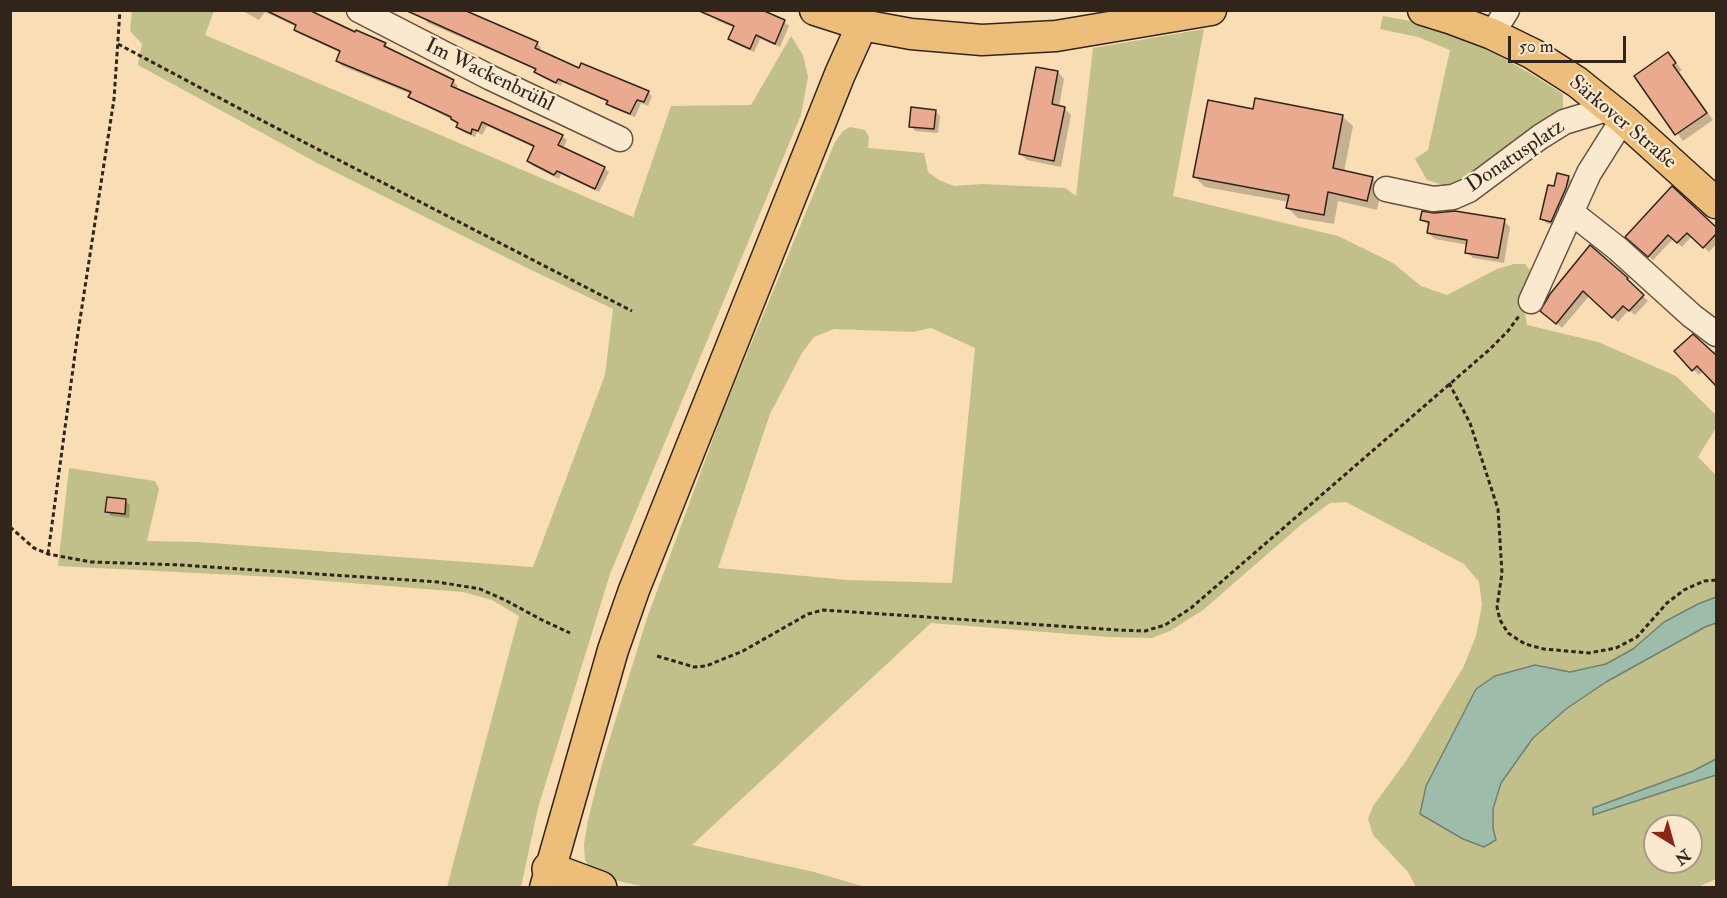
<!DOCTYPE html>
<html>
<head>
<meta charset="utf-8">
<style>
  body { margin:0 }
  #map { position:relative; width:1727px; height:898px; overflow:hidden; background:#f9ddb5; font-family:"IM FELL Double Pica",serif }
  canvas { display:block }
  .frame { position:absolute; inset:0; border:12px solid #31251b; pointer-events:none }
  .north { position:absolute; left:1643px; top:814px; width:60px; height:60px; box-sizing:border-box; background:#fbe9cf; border:2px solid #aa9b87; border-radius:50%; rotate:143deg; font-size:16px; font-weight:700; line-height:24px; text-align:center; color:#31251b }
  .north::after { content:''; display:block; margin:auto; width:21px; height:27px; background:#8f2418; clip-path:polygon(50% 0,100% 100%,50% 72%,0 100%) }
  .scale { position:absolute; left:1508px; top:36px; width:118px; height:27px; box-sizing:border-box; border:3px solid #31251b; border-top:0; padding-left:8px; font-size:18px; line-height:21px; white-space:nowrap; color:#31251b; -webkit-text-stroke:4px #fbe9cf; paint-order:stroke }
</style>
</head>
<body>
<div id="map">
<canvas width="1727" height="898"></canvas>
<div class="frame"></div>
<div class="north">N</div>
<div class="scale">50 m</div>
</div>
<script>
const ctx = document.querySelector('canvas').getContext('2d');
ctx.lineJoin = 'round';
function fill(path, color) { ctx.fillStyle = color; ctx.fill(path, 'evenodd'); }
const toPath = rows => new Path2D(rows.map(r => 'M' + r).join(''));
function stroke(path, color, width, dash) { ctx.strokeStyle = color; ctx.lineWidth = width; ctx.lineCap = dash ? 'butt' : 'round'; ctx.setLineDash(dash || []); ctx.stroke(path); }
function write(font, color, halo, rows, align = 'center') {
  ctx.font = font + ' "IM FELL Double Pica",serif'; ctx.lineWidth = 4.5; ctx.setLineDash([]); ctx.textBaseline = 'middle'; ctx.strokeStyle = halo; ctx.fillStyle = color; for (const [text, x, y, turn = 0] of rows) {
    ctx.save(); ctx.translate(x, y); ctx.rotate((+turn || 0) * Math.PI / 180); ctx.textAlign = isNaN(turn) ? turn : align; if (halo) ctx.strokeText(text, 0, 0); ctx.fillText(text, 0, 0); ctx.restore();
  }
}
fill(toPath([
  [132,11,214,11,205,35,633,217,671,106,751,105,791,36,803,55,808,77,801,115,610,574,538,808,521,887,447,887,519,616,492,600,463,592,276,577,58,566,69,468,155,481,159,489,147,541,199,542,533,567,605,375,613,309,527,268,319,164,138,65,142,44,130,31],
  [1383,16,1410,21,1442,29,1496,54,1533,75,1563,94,1563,115,1459,190,1427,180,1415,159,1428,150,1450,50,1418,37,1380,29],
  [1204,29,1173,196,1338,236,1393,263,1421,286,1447,295,1497,269,1514,264,1525,264,1530,270,1523,300,1527,325,1598,342,1676,376,1716,415,1716,428,1698,457,1716,475,1716,597,1698,604,1664,622,1633,649,1606,664,1570,672,1535,665,1463,839,1484,847,1496,841,1493,828,1493,809,1501,783,1533,738,1566,709,1606,682,1705,627,1716,623,1716,759,1693,771,1593,808,1593,815,1716,775,1716,879,1698,887,1416,887,1408,872,1373,835,1368,819,1373,806,1406,761,1463,668,1476,636,1482,605,1479,582,1464,564,1346,502,1330,503,1302,524,1203,610,1170,631,1152,638,1108,637,931,623,692,845,814,872,865,887,646,887,604,878,592,871,585,860,584,844,588,820,602,764,647,618,724,409,835,142,843,131,850,127,865,130,869,137,868,148,924,153,928,172,939,180,954,186,982,184,1065,188,1076,196,1093,48],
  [931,328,975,348,952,583,848,580,718,568,770,414,802,353,814,337,834,329,913,332],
  [1655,826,1691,826,1691,862,1655,862]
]), '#c2c08a');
const water = toPath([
  [1716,597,1716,623,1705,627,1606,682,1566,709,1533,738,1501,783,1493,809,1493,828,1496,840,1484,847,1463,839,1420,814,1426,786,1476,689,1495,676,1535,665,1570,672,1606,664,1633,649,1664,622,1698,604,1716,597],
  [1716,759,1716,775,1593,815,1593,808,1693,771,1716,759]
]);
fill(water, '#9ebcaa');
stroke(water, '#728071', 1.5);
fill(toPath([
  [241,10,310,10,385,44,390,49,453,81,458,86,456,89,562,136,567,140,563,149,604,168,609,172,599,192,561,174,559,179,533,166,528,161,535,148,487,126,482,135,477,132,475,137,463,132,458,127,459,124,453,120,415,101,410,97,411,94,342,66,337,61,341,53,300,34,296,30,297,27,265,12,259,20],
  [758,10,784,22,789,26,780,47,760,39,754,52,735,44,730,39,735,28,718,21,713,16],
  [424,19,537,43,541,48,539,51,580,70,648,92,652,96,648,106,641,103,635,117,612,108,609,102,562,82,561,86,540,76,536,72,537,70,428,23],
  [1668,54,1682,70,1679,72,1713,120,1683,141,1636,76],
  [1058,72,1064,79,1059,107,1064,108,1071,115,1061,167,1027,160,1020,153],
  [935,111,940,116,938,133,915,131,911,126],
  [1254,111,1343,117,1353,126,1344,172,1372,178,1382,188,1377,210,1338,201,1334,224,1298,218,1288,208,1289,202,1205,187,1195,177],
  [1558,175,1569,178,1573,182,1556,226,1546,223,1542,218,1555,188],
  [1672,188,1716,229,1716,244,1709,252,1692,236,1682,247,1673,239,1653,260,1627,237],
  [1422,220,1504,221,1510,227,1504,263,1473,258,1467,252,1468,245,1435,239,1428,233,1430,226],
  [1590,247,1627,279,1633,284,1631,285,1648,301,1635,315,1629,310,1618,322,1590,295,1562,328,1548,316],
  [1716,350,1716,384,1704,370,1699,375,1676,352,1713,353],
  [126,501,130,505,129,518,111,516,107,511]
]), '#0003');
const building = toPath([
  [265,10,309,10,355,32,356,30,386,43,384,46,454,80,451,86,563,135,558,145,605,167,595,189,557,171,554,175,527,161,534,146,482,122,478,131,472,129,471,134,456,127,458,123,451,119,451,117,408,97,411,92,336,61,340,51,294,30,296,25,265,10],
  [405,10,464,10,538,42,535,48,579,68,581,63,649,91,644,102,637,100,630,114,606,104,608,101,558,79,556,83,534,72,536,69,405,10],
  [697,10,762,10,785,20,775,44,756,35,750,49,728,39,734,26,697,10],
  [1668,52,1676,63,1673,65,1707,113,1675,135,1634,76,1668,52],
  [1036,67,1058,71,1052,104,1065,107,1054,161,1019,154,1036,67],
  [1255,98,1343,115,1333,168,1373,177,1367,201,1328,192,1324,215,1286,208,1289,195,1193,177,1208,100,1253,109,1255,98],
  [911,107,936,110,934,129,909,127,911,107],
  [1557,173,1569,176,1566,188,1551,222,1540,219,1548,185,1554,186,1557,173],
  [1672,186,1716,227,1716,234,1703,248,1687,233,1677,243,1668,235,1648,257,1625,237,1672,186],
  [1422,211,1434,213,1455,211,1505,219,1498,258,1465,253,1467,240,1427,233,1429,222,1420,220,1422,211],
  [1590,245,1628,278,1627,279,1644,295,1629,311,1623,306,1612,318,1583,291,1556,324,1540,311,1550,294,1590,245],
  [1693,334,1716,355,1716,386,1697,366,1692,371,1674,351,1693,334],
  [107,497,126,499,125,514,105,512,107,497]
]);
fill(building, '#e9aa90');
stroke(building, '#31251b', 1.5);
const minor = toPath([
  [359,10,491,78,620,139],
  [1492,34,1507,10],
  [1386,189,1433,199,1453,197,1469,190,1540,137,1564,122,1610,108],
  [1571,212,1618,249,1692,316,1716,334],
  [1531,301,1589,173,1623,119]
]);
const major = toPath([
  [815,10,862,25,911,34,982,40,1056,36,1211,10],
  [1423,10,1452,19,1492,34,1533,54,1577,82,1623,119,1716,203],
  [545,888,613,650,634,590,840,74,862,25]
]);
const highway = toPath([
  [549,869,600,888]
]);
stroke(minor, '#635342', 27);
stroke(major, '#31251b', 33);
stroke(highway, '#31251b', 36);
stroke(toPath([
  [118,44,261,120,632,311],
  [1449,383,1470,423,1498,509,1502,573,1497,607,1500,620,1508,633,1525,644,1544,649,1589,653,1616,648,1637,637,1667,603,1684,590,1704,581,1716,580],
  [10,527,34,548,48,554,91,562,181,565,438,582,480,589,505,600,542,620,570,633],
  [48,554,77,339,114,99,120,10],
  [657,656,694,667,706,666,743,651,808,614,823,610,1117,630,1145,631,1165,625,1191,608,1489,350,1508,331,1519,316]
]), '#31251b', 3, [4.5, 3]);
stroke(minor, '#fbe9cf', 24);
stroke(major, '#ecbe7a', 30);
stroke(highway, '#ecbe7a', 33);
write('21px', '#31251b', '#fbe9cf', [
  ["Im Wackenbrühl",489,76,26],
  ["Särkover Straße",1622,123,40],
  ["Donatusplatz",1516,157,-34]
]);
</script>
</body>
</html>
